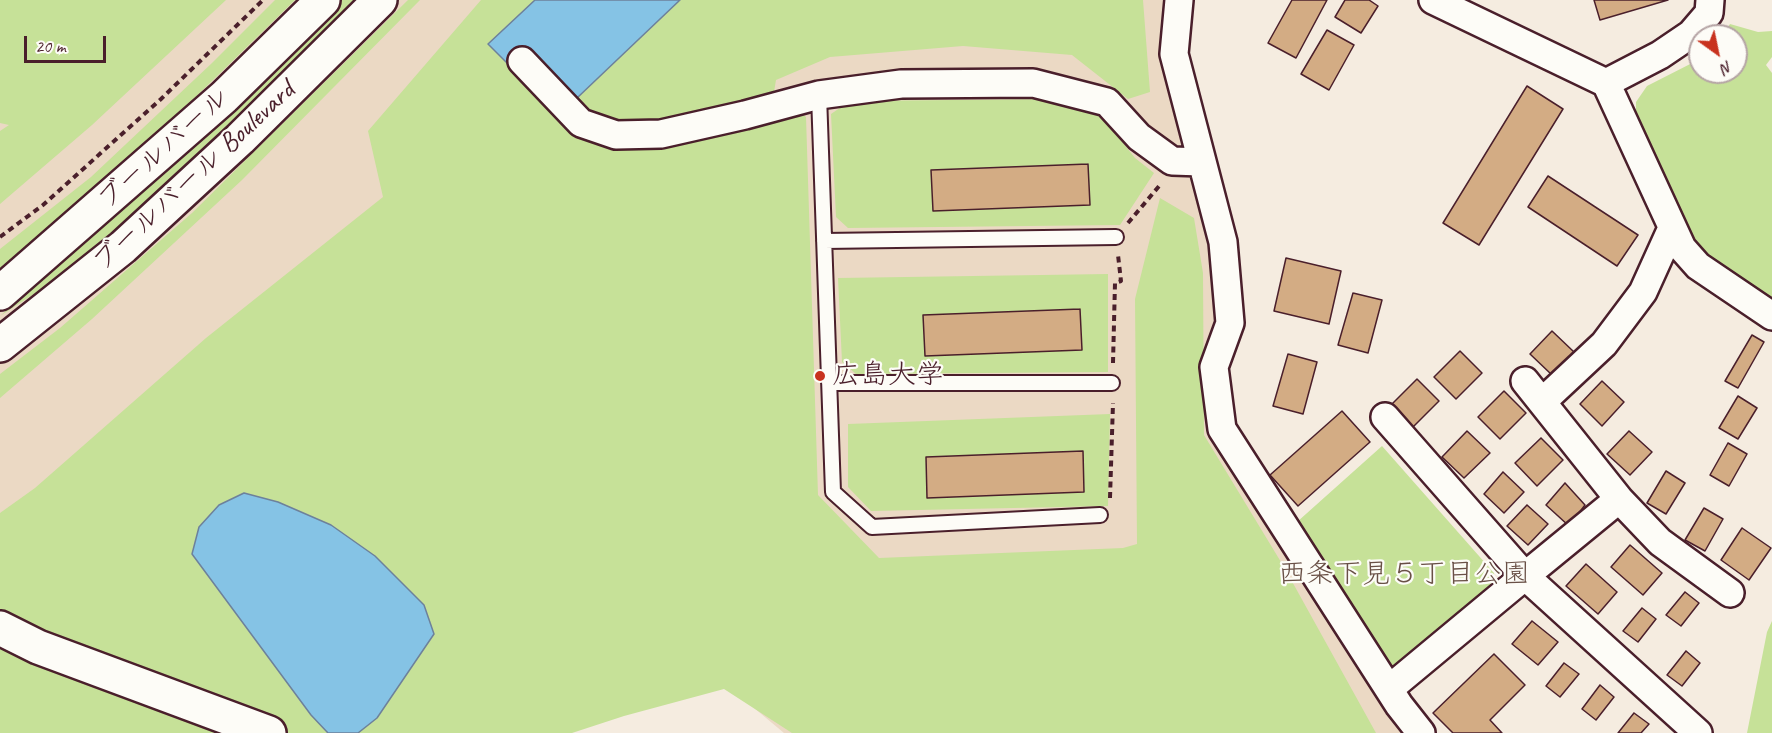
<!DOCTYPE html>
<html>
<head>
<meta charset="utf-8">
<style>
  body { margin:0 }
  #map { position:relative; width:1772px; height:733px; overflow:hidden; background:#f5ece0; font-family:Caveat,sans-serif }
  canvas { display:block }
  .north { position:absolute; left:1688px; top:24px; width:60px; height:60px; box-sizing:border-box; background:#fdfcf7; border:2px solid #b5a4a5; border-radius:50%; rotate:147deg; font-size:16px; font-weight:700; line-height:24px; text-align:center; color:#4a1f2b }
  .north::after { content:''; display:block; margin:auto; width:21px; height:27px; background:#c8321e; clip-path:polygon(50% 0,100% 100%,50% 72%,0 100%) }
  .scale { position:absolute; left:24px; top:36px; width:82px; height:27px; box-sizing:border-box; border:3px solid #4a1f2b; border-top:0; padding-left:8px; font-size:18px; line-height:21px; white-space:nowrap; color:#4a1f2b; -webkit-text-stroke:4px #fdfcf7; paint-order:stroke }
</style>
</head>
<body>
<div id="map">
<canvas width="1772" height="733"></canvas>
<div class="north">N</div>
<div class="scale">20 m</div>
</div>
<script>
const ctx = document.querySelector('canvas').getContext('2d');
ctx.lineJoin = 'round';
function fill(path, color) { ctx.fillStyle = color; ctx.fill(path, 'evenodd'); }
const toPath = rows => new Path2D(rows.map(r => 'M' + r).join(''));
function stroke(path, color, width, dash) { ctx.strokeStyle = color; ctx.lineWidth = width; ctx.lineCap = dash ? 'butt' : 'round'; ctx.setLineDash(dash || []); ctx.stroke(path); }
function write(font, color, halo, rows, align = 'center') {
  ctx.font = font + ' Caveat,"Klee One",sans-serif'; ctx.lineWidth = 4.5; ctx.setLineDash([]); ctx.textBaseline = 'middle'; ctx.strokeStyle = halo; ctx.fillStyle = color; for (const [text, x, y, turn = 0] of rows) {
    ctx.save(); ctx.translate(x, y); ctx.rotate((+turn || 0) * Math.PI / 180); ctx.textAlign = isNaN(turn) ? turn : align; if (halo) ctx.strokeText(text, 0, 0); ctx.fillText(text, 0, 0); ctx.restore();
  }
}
fill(toPath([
  [0,0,1179,0,1174,54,1223,242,1222,429,1404,733,784,733,662,631,0,733]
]), '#ebd9c4');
fill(toPath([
  [0,0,226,0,92,125,0,204,0,131,9,125,0,123],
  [275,0,295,0,131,160,0,272,0,249,91,177,212,63],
  [341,0,361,0,91,257,0,316,174,162],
  [408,0,420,0,242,180,92,319,0,398,0,374,60,328,192,213],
  [481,0,535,0,489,44,533,52,577,98,680,0,1143,0,1150,92,1128,99,1072,55,963,46,830,57,776,80,770,116,792,106,806,117,818,495,879,558,1123,548,1137,544,1135,299,1160,198,1194,218,1203,273,1204,435,1284,567,1376,733,792,733,724,689,624,716,572,733,0,733,0,513,35,488,206,338,383,197,368,131],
  [1730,24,1758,32,1772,31,1772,57,1766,65,1772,73,1772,298,1711,257,1685,229,1636,113,1636,102,1647,86,1700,59,1700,72,1736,72,1736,36,1722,36],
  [1055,99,1081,105,1104,119,1135,158,1154,173,1120,225,848,228,836,217,831,114,850,101],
  [1088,164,1090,205,933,211,931,170],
  [1108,274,1108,372,856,374,842,362,838,278],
  [1080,309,1082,350,925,355,924,315],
  [1110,414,1108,506,871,511,848,487,848,424],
  [1083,452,1084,492,927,498,926,457],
  [1382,446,1494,573,1494,595,1386,679,1297,522],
  [1772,621,1772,733,1747,733,1767,632]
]), '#c6e198');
const water = toPath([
  [535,0,680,0,577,98,533,52,514,70,488,44,535,0],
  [244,493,278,502,331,525,375,556,424,605,434,634,377,718,358,733,328,733,311,715,192,554,199,527,219,505,244,493]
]);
fill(water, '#85c3e5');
stroke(water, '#6d819b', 1.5);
const building = toPath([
  [1292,0,1327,0,1296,58,1268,43,1292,0],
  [1345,0,1369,0,1378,6,1361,33,1335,17,1345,0],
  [1594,0,1668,0,1600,20,1594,0],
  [1327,30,1354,45,1329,90,1301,74,1327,30],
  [1527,86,1563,109,1479,245,1443,223,1527,86],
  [1088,164,1090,205,933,211,931,170,1088,164],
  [1548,176,1638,235,1617,266,1528,207,1548,176],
  [1286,258,1341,271,1329,324,1274,311,1286,258],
  [1353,293,1382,300,1368,353,1338,345,1353,293],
  [1080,309,1082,350,925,356,923,315,1080,309],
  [1552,331,1574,352,1552,375,1530,354,1552,331],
  [1752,335,1764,342,1738,388,1725,381,1752,335],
  [1460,351,1482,373,1456,399,1434,377,1460,351],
  [1288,354,1317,362,1303,414,1273,406,1288,354],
  [1417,379,1439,401,1413,427,1391,405,1417,379],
  [1602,381,1624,402,1602,426,1580,404,1602,381],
  [1504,391,1526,413,1500,439,1478,417,1504,391],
  [1738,396,1757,408,1738,439,1719,428,1738,396],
  [1342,411,1370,442,1298,506,1270,475,1342,411],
  [1467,431,1490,453,1464,478,1442,457,1467,431],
  [1629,431,1652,452,1630,475,1607,454,1629,431],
  [1541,438,1563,460,1537,486,1515,463,1541,438],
  [1728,443,1747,454,1729,486,1710,475,1728,443],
  [1083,451,1084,492,927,498,926,457,1083,451],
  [1666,471,1685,483,1666,514,1647,503,1666,471],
  [1503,472,1524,492,1504,513,1484,494,1503,472],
  [1565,483,1585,505,1569,526,1546,505,1565,483],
  [1527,505,1548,524,1528,545,1507,526,1527,505],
  [1704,508,1723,519,1705,551,1685,540,1704,508],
  [1742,528,1771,548,1749,580,1721,560,1742,528],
  [1630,545,1662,573,1643,595,1611,567,1630,545],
  [1586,564,1617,592,1598,614,1566,586,1586,564],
  [1685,592,1699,603,1681,626,1666,615,1685,592],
  [1642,608,1656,619,1638,642,1623,631,1642,608],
  [1532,621,1558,642,1538,665,1512,644,1532,621],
  [1686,651,1700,663,1682,686,1667,675,1686,651],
  [1494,654,1525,685,1490,720,1502,733,1453,733,1433,713,1494,654],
  [1564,663,1579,674,1560,697,1546,686,1564,663],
  [1600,685,1614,697,1596,720,1582,709,1600,685],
  [1634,713,1649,724,1641,733,1618,733,1634,713]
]);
fill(building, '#d3ac84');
stroke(building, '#4a1f2b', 1.5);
const lane = toPath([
  [819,95,833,492,872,527,1100,515],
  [824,241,1116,237],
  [829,383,1112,383]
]);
const street = toPath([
  [1179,0,1174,54,1223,242,1230,323,1214,367,1222,429,1399,705,1421,733],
  [1433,0,1606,83,1682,248,1698,266,1772,316],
  [522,61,581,123,616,135,661,134,745,115,819,95,901,84,1033,83,1107,102,1139,137,1172,161,1202,162],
  [1606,83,1660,55,1691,34,1709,13,1710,0],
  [1542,402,1604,344,1643,292,1672,228],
  [1385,417,1525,576,1619,499,1525,381],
  [1619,499,1660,542,1730,593],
  [1389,689,1525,576,1698,733]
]);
const secondary = toPath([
  [0,293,224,97,323,0],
  [0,345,123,247,240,139,380,0],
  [0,628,38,647,269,733]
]);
stroke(lane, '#4a1f2b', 18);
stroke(street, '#4a1f2b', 32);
stroke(secondary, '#4a1f2b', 38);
stroke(toPath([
  [1128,223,1160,185],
  [0,237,43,205,161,99,263,0],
  [1113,363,1115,283,1121,281,1118,255],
  [1110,498,1113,403]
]), '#4a1f2b', 4, [6, 4.5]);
stroke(lane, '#fdfcf7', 14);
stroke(street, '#fdfcf7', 27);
stroke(secondary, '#fdfcf7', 33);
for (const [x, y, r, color] of [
  [820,376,6,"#c8321e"]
]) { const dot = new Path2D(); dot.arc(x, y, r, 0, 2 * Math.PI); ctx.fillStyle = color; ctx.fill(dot); stroke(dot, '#fdfcf7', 2); }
write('28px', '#4a1f2b', '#fdfcf7', [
  ["ブールバール",164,149,-42],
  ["ブールバール Boulevard",194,177,-43]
]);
write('28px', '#4a1f2b', '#fdfcf7', [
  ["広島大学",832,376]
], 'left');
write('28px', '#695046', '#fdfcf7', [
  ["西条下見５丁目公園",1404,575]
]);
</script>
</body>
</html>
